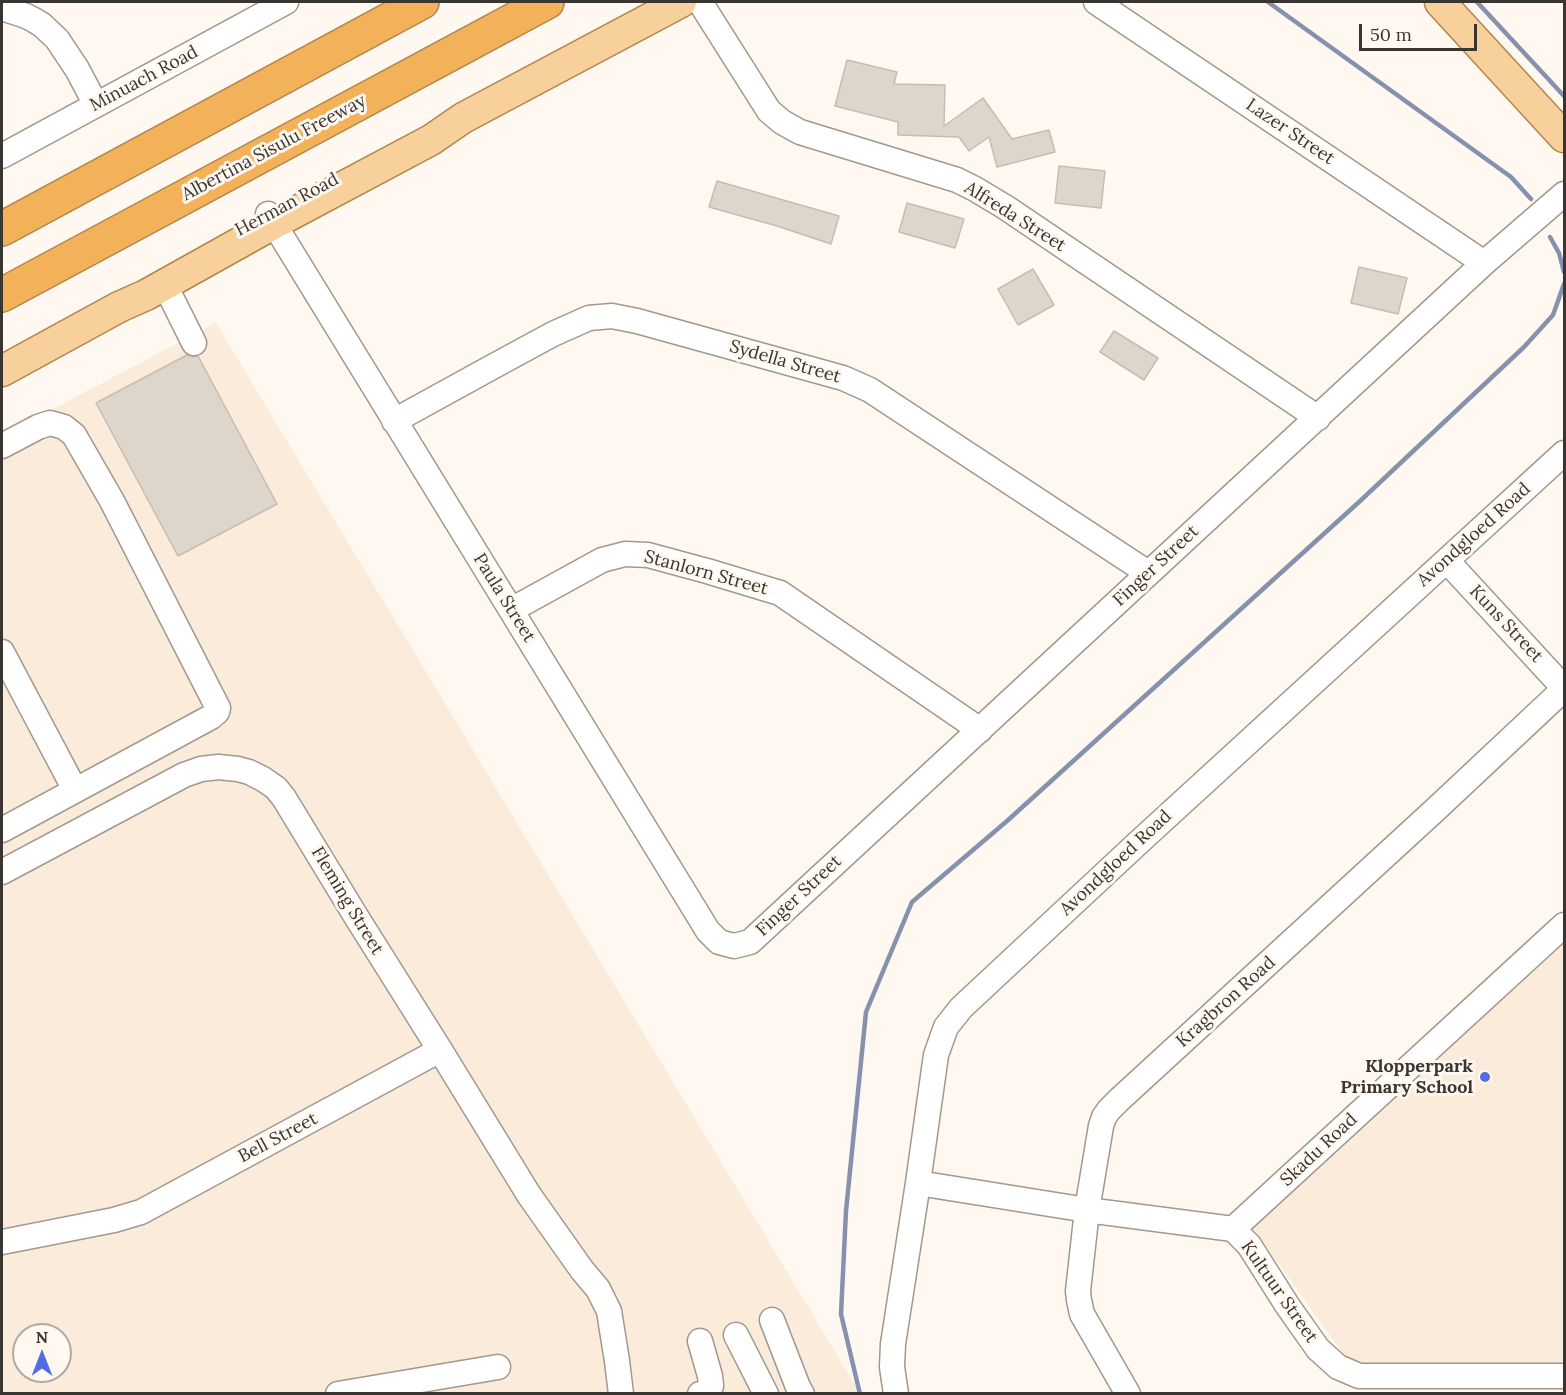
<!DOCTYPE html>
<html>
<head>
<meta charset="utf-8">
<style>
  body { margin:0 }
  #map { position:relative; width:1566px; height:1395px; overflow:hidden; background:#fef8f1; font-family:Lora,serif }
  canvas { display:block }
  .frame { position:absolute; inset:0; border:3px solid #393631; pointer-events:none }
  .north { position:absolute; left:12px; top:1323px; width:60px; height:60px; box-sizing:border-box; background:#fef8f1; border:2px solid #afaaa4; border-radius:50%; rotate:0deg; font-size:16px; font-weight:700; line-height:24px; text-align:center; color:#393631 }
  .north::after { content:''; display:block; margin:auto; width:21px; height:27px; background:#526ce1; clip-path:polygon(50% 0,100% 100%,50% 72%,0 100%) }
  .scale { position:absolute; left:1359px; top:24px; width:118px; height:27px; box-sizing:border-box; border:3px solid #393631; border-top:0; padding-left:8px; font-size:18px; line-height:21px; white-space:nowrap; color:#393631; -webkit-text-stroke:4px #fef8f1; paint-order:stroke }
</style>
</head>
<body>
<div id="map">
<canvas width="1566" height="1395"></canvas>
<div class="frame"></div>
<div class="north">N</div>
<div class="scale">50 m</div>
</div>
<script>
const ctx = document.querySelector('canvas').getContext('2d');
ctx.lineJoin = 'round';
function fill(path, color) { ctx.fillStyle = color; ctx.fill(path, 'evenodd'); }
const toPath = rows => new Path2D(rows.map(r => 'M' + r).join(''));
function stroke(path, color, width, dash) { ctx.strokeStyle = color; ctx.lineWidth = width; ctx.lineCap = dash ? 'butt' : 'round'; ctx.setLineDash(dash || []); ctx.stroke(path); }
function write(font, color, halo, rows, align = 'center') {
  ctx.font = font + ' Lora,serif'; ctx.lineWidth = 6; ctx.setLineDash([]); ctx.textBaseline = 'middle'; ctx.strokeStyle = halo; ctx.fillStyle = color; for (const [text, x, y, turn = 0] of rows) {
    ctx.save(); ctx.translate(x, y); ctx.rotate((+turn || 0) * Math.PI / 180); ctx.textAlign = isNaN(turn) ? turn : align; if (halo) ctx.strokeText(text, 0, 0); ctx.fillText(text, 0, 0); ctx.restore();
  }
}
fill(toPath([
  [216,323,860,1393,2,1394,2,436],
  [24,1335,60,1335,60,1371,24,1371],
  [1564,935,1564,1378,1359,1376,1246,1218]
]), '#faebda');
stroke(toPath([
  [1268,2,1511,177,1531,199],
  [1477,2,1564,96],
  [1550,237,1559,253,1564,272],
  [860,1394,841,1314,846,1211,866,1012,912,902,1007,821,1359,502,1524,347,1553,315,1564,284]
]), '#8791ae', 4.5);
const building = toPath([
  [847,60,897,72,894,84,945,85,944,126,983,98,1012,139,1049,130,1055,152,997,167,989,137,969,151,959,137,898,135,898,122,835,106,847,60],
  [1059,166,1105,171,1101,208,1055,203,1059,166],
  [717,181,839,216,831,244,777,226,709,207,717,181],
  [907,203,964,219,955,248,899,232,907,203],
  [1359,267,1407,278,1398,314,1351,303,1359,267],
  [1033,269,1054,305,1018,325,998,289,1033,269],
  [1114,331,1158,358,1144,380,1100,352,1114,331],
  [187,355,193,357,198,356,277,504,178,556,96,403,187,355]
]);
fill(building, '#dfd6cb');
stroke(building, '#c6bdb2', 1.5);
const minor = toPath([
  [700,2,769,111,782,122,800,132,957,180,975,189,1005,207,1318,418],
  [1096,2,1484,263],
  [2,8,26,16,34,20,42,25,57,39,77,69,96,105],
  [2,156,286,2],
  [268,214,708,931,719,942,734,946,750,942,1484,263,1564,194],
  [165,285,194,343],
  [394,421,494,366,553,334,589,318,612,316,637,321,843,378,859,385,870,390,1148,573],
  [2,446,38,427,50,423,64,427,74,435,112,501,218,708,217,712,211,717,2,830],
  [1447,561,1564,688],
  [511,610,602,560,625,554,648,555,707,571,780,593,980,730],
  [2,652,75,790],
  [2,872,184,775,201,769,218,767,238,769,249,772,263,779,276,788,284,798,357,918,440,1050,529,1195,582,1270,598,1289,609,1311,617,1361,621,1394],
  [918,1183,1087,1210,1233,1229,1249,1245,1287,1305,1318,1349,1338,1367,1359,1376,1564,1376],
  [1233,1229,1564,925],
  [2,1242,114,1220,141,1212,440,1050],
  [772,1320,798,1387,802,1394],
  [736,1335,766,1394],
  [700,1341,710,1376,711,1386,705,1393,700,1394],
  [338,1394,498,1367],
  [896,1394,892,1367,893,1344,918,1183,936,1055,946,1027,961,1008,1138,843,1564,453],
  [1128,1394,1082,1314,1079,1300,1078,1291,1087,1210,1101,1126,1104,1117,1109,1110,1120,1099,1435,810,1564,689]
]);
const major = toPath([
  [1440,2,1564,137],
  [2,371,119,307,146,295,275,223,431,140,463,118,681,2]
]);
const highway = toPath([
  [2,229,422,2],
  [2,295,547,2]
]);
stroke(minor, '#a1988e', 27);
stroke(major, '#b2864b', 33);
stroke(highway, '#b2864b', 36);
stroke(minor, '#fff', 24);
stroke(major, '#f8d09b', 30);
stroke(highway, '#f3b159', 33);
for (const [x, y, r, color] of [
  [1485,1077,6,"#526ce1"]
]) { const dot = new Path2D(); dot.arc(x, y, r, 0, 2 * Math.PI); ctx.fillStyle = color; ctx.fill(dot); stroke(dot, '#fef8f1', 2); }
write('18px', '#393631', '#fef8f1', [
  ["Minuach Road",144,79,-28],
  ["Lazer Street",1290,132,34],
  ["Albertina Sisulu Freeway",274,148,-28],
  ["Herman Road",287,205,-28],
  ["Alfreda Street",1015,217,32],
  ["Sydella Street",785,362,16],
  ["Avondgloed Road",1474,535,-42],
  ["Finger Street",1156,566,-43],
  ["Stanlorn Street",706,573,15],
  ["Paula Street",504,598,58],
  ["Kuns Street",1506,624,47],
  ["Avondgloed Road",1116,863,-43],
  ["Finger Street",799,896,-43],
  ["Fleming Street",347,901,59],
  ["Kragbron Road",1226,1002,-42],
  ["Bell Street",278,1138,-28],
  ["Skadu Road",1319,1150,-43],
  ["Kultuur Street",1279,1292,55]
]);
write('bold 18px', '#393631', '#fef8f1', [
  ["Klopperpark",1473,1067],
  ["Primary School",1473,1088]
], 'right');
</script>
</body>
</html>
